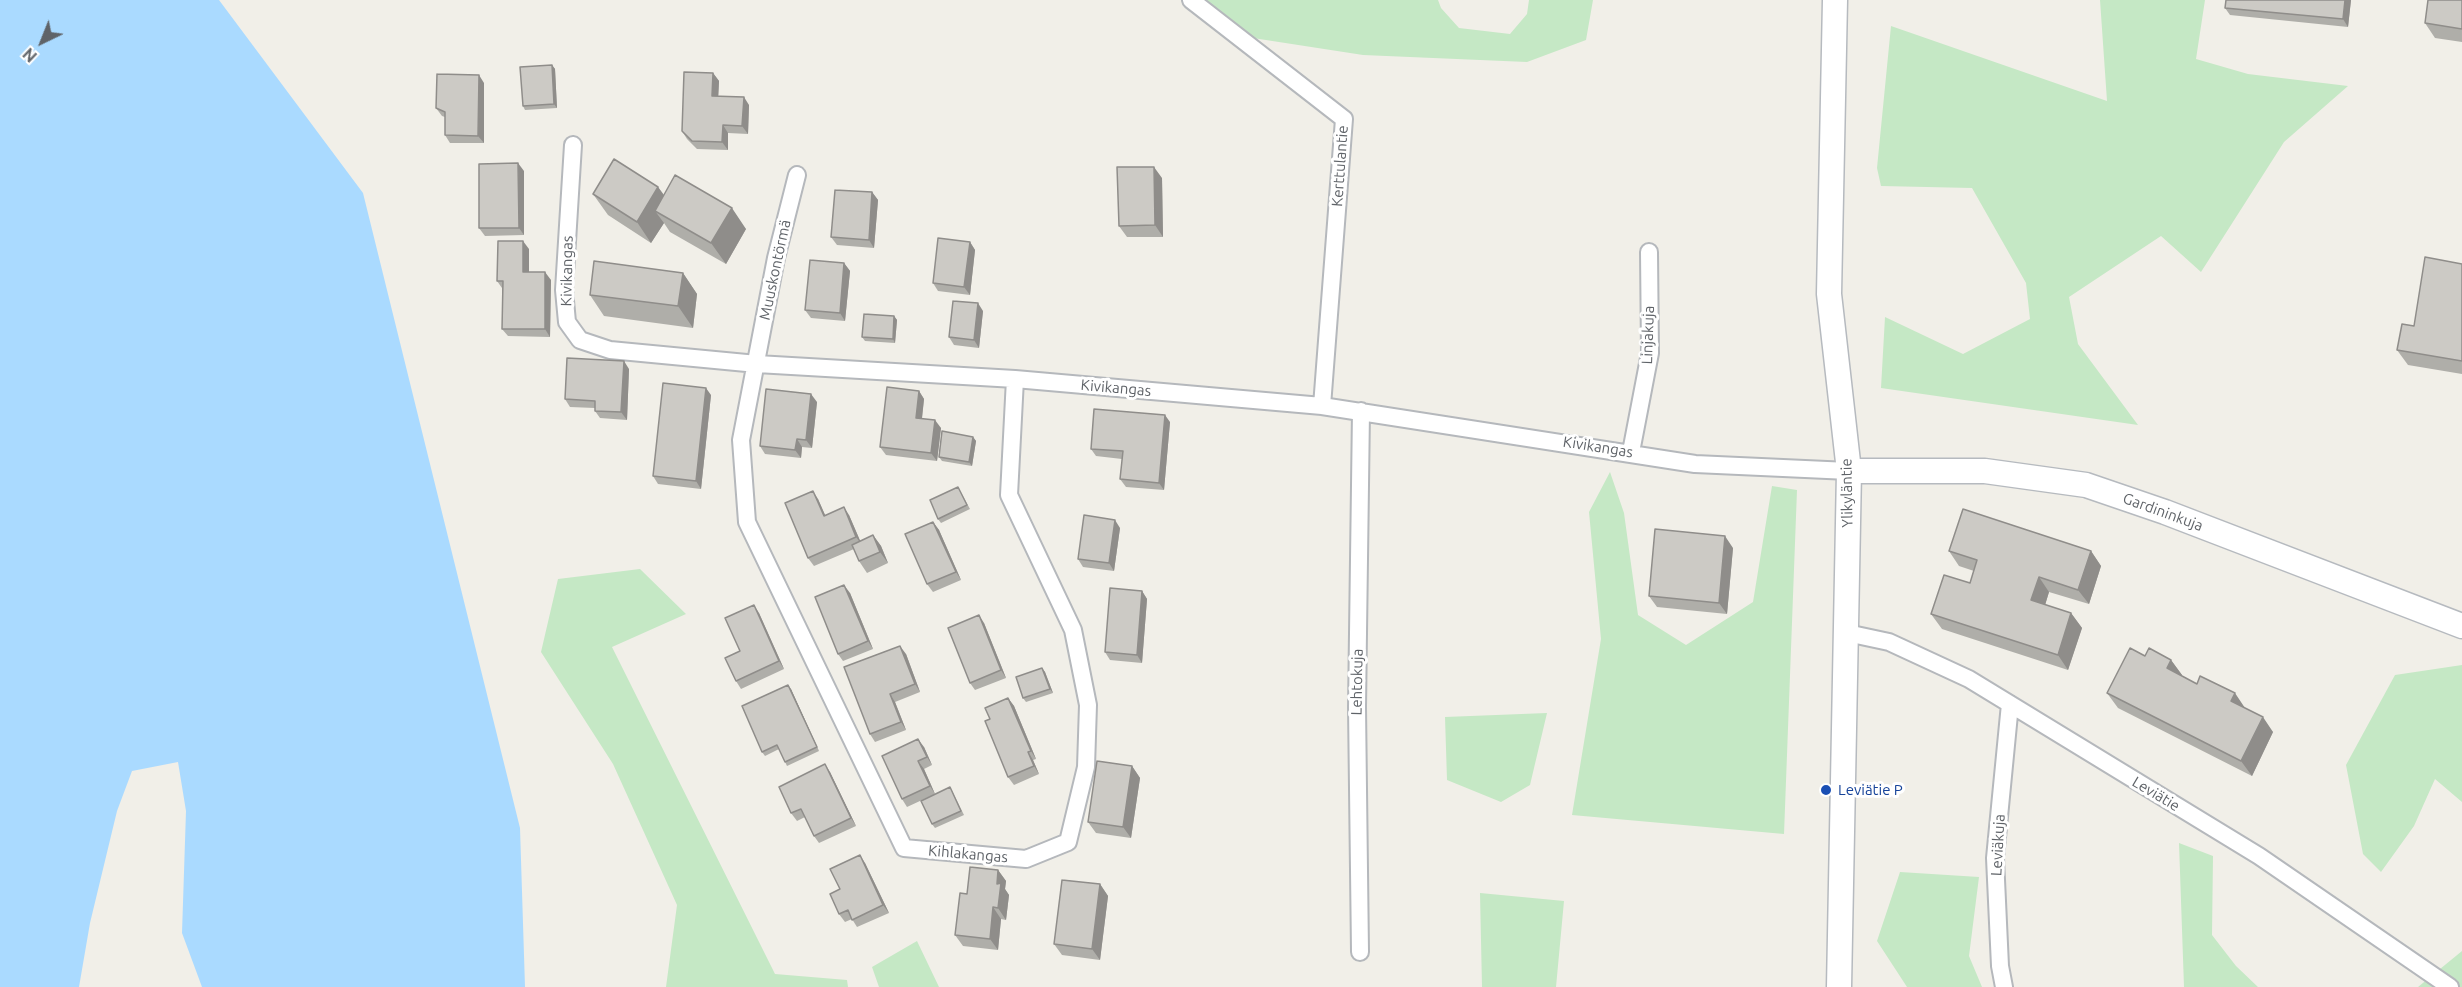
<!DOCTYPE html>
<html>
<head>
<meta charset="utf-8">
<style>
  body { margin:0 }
  #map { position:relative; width:2462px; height:987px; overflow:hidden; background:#f1efe8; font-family:Ubuntu,sans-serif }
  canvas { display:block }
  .north { position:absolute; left:12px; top:12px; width:60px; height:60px; -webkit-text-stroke:4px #fff; paint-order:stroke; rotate:223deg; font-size:16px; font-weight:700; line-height:24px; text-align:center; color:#5f6368 }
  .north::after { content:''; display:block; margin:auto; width:21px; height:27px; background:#5f6368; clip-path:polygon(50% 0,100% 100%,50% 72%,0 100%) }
</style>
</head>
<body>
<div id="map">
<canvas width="2462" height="987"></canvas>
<div class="north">N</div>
</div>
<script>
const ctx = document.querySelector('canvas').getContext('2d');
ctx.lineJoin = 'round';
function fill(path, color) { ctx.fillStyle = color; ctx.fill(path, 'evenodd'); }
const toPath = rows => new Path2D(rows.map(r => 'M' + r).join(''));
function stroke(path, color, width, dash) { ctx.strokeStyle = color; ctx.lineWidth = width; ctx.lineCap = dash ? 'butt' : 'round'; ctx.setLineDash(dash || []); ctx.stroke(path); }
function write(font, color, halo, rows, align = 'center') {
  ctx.font = font + ' Ubuntu,sans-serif'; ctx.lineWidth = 6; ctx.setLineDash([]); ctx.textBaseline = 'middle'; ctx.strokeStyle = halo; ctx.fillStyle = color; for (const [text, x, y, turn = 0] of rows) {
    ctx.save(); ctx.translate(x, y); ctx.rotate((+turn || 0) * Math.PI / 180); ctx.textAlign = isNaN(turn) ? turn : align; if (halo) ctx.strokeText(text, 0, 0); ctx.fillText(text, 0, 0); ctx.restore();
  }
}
fill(toPath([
  [1203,0,1438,0,1441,8,1459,28,1510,34,1527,14,1529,0,1593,0,1586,40,1527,62,1363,55,1240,36],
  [2100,0,2205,0,2196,59,2248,74,2348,86,2284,142,2201,272,2161,236,2069,297,2078,344,2138,425,1881,388,1885,317,1963,354,2030,319,2026,283,1972,188,1881,186,1877,168,1891,26,2107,101],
  [1610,472,1624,513,1638,615,1686,645,1753,602,1772,486,1797,490,1784,834,1572,815,1601,639,1589,512],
  [640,569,686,614,612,647,775,974,847,980,848,987,666,987,677,905,613,764,541,652,558,579],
  [2462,665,2462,802,2435,779,2414,826,2381,872,2363,854,2346,765,2395,675],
  [1547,713,1530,785,1501,802,1447,780,1445,717],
  [2179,843,2213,856,2212,935,2236,966,2258,987,2184,987],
  [1900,872,1979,877,1969,956,1982,987,1907,987,1877,941],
  [1480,893,1564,901,1556,987,1482,987],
  [917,941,939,987,879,987,872,967],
  [2462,951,2462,987,2418,987]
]), '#c5e8c5');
fill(toPath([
  [0,0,219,0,363,193,520,828,525,987,202,987,182,933,186,811,178,762,132,771,117,811,90,923,79,987,0,987]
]), '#aadaff');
const street = toPath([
  [1191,0,1344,119,1322,406],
  [573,145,564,290,567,322,580,340,610,350,757,364,1015,379,1322,406,1695,464,1849,471],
  [797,175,776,258,741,440,747,522,904,848,1026,859,1068,842,1086,767,1088,705,1073,630,1009,495,1015,379],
  [1631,452,1650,353,1649,252],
  [1847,633,1889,642,1969,679,2259,856,2450,987],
  [1360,952,1357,707,1361,411],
  [2004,987,2000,966,1995,858,2010,704]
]);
const secondary = toPath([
  [1835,0,1829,294,1849,471,1839,987],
  [1849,471,1985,471,2086,485,2165,512,2462,626]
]);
stroke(street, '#b5b8bc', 20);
stroke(secondary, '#b6babf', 27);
stroke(street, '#fff', 16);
stroke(secondary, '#fff', 24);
fill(toPath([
  [2351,0,2348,27,2230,15,2225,8],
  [2462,0,2462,42,2435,38,2425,23],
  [552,65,555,69,557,108,525,110,523,106],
  [713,73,719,81,718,96,749,105,748,134,728,133,728,150,697,149,687,139,682,131],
  [484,83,484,143,450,143,445,135,445,117,442,116,436,108],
  [524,171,524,235,485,236,479,228],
  [1162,178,1163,237,1127,237,1119,226],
  [658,187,664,195,746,229,726,264,670,232,664,223,651,243,608,215,593,194],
  [872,192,878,200,874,248,837,245,831,237],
  [970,242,975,250,970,295,938,291,933,283],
  [529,249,529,272,551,280,550,337,508,336,502,329,502,288,497,281],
  [844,263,850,271,845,321,811,318,805,310],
  [2462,264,2462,374,2408,365,2397,350,2414,326],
  [683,273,697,294,693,328,604,316,590,295],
  [983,311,979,348,954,345,949,337],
  [894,316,897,320,895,343,865,341,862,337],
  [629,369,627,420,600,418,595,411,595,408,570,407,565,399],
  [919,391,924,399,922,419,941,428,937,461,886,455,880,447],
  [711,395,701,489,658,484,653,476],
  [817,402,812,448,802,447,801,458,765,454,760,446],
  [1170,422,1164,490,1126,487,1120,479,1122,459,1096,456,1091,449],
  [973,437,976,441,972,466,942,461,939,457],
  [958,487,970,509,941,523,938,519],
  [818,499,825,515,849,515,860,541,873,535,881,546,888,563,867,573,859,561,854,549,814,566,808,558],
  [933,522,939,530,961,580,933,592,927,584],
  [1120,528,1114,571,1083,567,1078,559],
  [1733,548,1727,614,1657,607,1649,596],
  [1949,551,2091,551,2101,566,2089,604,2049,592,2045,605,2071,613,2082,628,2068,670,1942,629,1931,614,1970,583,1974,571,1959,566],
  [1142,591,1147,599,1142,663,1110,660,1105,652],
  [850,593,873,649,843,661,838,654],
  [759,613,784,669,741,689,736,681,740,651],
  [984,623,1006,678,975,690,970,683],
  [906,654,920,692,895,702,906,730,875,742,870,734],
  [2145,656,2171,660,2182,675,2181,676,2245,708,2273,732,2252,776,2118,708,2107,693],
  [1042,668,1045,672,1053,693,1026,702,1023,698],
  [791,689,819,751,787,766,779,749,765,756,762,752],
  [1008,698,1014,706,1036,759,1033,760,1039,774,1014,785,1008,777,990,719],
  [924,747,932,765,924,769,935,794,907,807,902,799],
  [1132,766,1140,778,1131,838,1096,833,1088,822],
  [830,772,856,826,819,843,814,836,805,817,797,821,791,813],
  [950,787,964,815,935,828,932,824],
  [865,863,889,913,857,927,852,919,845,922,839,914,840,889],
  [998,870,1006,881,1005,889,1009,895,1006,920,1001,919,998,950,963,946,955,935,967,894],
  [1100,884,1108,896,1100,960,1062,955,1054,944]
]), '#afaea9');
fill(toPath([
  [2345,0,2351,0,2348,27,2343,19],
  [552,65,555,69,557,108,554,104],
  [713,73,719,81,718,104,712,96],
  [479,75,484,83,484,143,478,136],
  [744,97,749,105,748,134,742,126],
  [723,125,728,133,728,150,722,142],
  [518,163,524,171,524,235,519,228],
  [1154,167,1162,178,1163,237,1155,225],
  [658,187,673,208,655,211,664,223,651,243,637,222],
  [872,192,878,200,874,248,869,240],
  [732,208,746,229,726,264,711,243],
  [523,241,529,249,529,280,523,272],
  [970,242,975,250,970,295,964,287],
  [844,263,850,271,845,321,840,313],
  [545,272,551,280,550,337,545,329],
  [683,273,697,294,693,328,678,306],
  [978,303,983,311,979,348,974,340],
  [894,316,897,320,895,343,893,339],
  [624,361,629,369,627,420,621,412],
  [706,388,711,395,701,489,696,481],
  [919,391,924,399,921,426,916,418],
  [811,394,817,402,812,448,806,440],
  [1165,415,1170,422,1164,490,1159,483],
  [935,420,941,428,937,461,931,453],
  [973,437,976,441,972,466,969,462],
  [797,439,802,447,801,458,795,450],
  [813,491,818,499,829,524,824,516],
  [844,507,849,515,862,545,856,537],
  [1115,520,1120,528,1114,571,1109,563],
  [933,522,939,530,961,580,956,572],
  [873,535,881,546,888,563,880,552],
  [1725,536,1733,548,1727,614,1719,603],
  [2091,551,2101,566,2089,604,2078,590],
  [2039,577,2049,592,2042,615,2031,600],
  [844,585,850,593,873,649,868,641],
  [1142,591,1147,599,1142,663,1137,655],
  [754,605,759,613,784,669,779,661],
  [2071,613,2082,628,2068,670,2058,655],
  [979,615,984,623,1006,678,1001,670],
  [900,646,906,654,920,692,915,684],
  [2171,660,2182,675,2178,683,2167,668],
  [1042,668,1045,672,1053,693,1050,689],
  [788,685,791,689,819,751,817,747],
  [2235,693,2245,708,2231,701],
  [890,694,895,702,906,730,901,722],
  [1008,698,1014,706,1036,759,1031,751],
  [2263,717,2273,732,2252,776,2241,761],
  [918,739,924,747,932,765,927,757],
  [1028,752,1033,760,1039,774,1034,766],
  [918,761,924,769,935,794,930,786],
  [825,764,830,772,856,826,851,818],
  [1132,766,1140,778,1131,838,1123,827],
  [860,855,865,863,889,913,883,905],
  [998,870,1006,881,1005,889,1009,895,1006,920,998,908,997,884],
  [1100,884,1108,896,1100,960,1092,949],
  [993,907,1001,919,998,950,990,939]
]), '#8f8d8a');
const building = toPath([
  [2226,0,2345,0,2343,19,2225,8,2226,0],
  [2428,0,2462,0,2462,29,2425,23,2428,0],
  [552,65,554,104,523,106,520,67,552,65],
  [684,72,713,73,712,96,744,97,742,126,723,125,722,142,692,141,682,131,684,72],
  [437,74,479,75,478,136,445,135,445,112,436,108,437,74],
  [614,159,658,187,637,222,593,194,614,159],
  [518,163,519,228,479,228,479,164,518,163],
  [1117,167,1154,167,1155,225,1119,226,1117,167],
  [675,175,732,208,711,243,655,211,675,175],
  [835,190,872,192,869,240,831,237,835,190],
  [938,238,970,242,964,287,933,283,938,238],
  [498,241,523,241,523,272,545,272,545,329,502,329,503,281,497,281,498,241],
  [2425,257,2462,264,2462,361,2397,350,2402,324,2414,326,2425,257],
  [810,260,844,263,840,313,805,310,810,260],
  [594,261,683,273,678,306,590,295,594,261],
  [953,301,978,303,974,340,949,337,953,301],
  [864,314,894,316,893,339,862,337,864,314],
  [567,358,624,361,621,412,595,411,595,401,565,399,567,358],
  [663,383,706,388,696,481,653,476,663,383],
  [887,387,919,391,916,418,935,420,931,453,880,447,887,387],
  [766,389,811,394,806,440,797,439,795,450,760,446,766,389],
  [1094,409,1165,415,1159,483,1120,479,1123,451,1091,449,1094,409],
  [942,431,973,437,969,462,939,457,942,431],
  [958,487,967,505,938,519,930,500,958,487],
  [813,491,824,516,844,507,856,537,808,558,785,503,813,491],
  [1963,509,2091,551,2078,590,2039,577,2031,600,2071,613,2058,655,1931,614,1944,575,1970,583,1977,560,1949,551,1963,509],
  [1084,515,1115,520,1109,563,1078,559,1084,515],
  [933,522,956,572,927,584,905,534,933,522],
  [1655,529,1725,536,1719,603,1649,596,1655,529],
  [873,535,880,552,859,561,852,545,873,535],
  [844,585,868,641,838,654,815,597,844,585],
  [1110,588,1142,591,1137,655,1105,652,1110,588],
  [754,605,779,661,736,681,725,658,740,651,725,618,754,605],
  [979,615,1001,670,970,683,948,628,979,615],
  [900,646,915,684,890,694,901,722,870,734,844,667,900,646],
  [2130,648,2145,656,2149,648,2171,660,2167,668,2197,684,2200,676,2235,693,2231,701,2263,717,2241,761,2107,693,2130,648],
  [1042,668,1050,689,1023,698,1016,677,1042,668],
  [788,685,817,747,785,762,777,745,762,752,742,706,788,685],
  [1008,698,1031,751,1028,752,1034,766,1008,777,985,721,990,719,985,708,1008,698],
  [918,739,927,757,918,761,930,786,902,799,882,756,918,739],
  [1097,761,1132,766,1123,827,1088,822,1097,761],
  [825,764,851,818,814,836,801,809,791,813,779,787,825,764],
  [950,787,961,811,932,824,921,801,950,787],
  [860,855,883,905,852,920,848,910,839,914,830,894,840,889,830,869,860,855],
  [970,867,998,870,997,884,1001,883,998,908,993,907,990,939,955,935,960,893,967,894,970,867],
  [1062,880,1100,884,1092,949,1054,944,1062,880]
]);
fill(building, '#cccac5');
stroke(building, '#8f8d8a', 1.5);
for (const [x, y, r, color] of [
  [1826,790,6,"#1a4fb4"]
]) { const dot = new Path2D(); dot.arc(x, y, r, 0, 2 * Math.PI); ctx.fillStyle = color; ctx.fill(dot); stroke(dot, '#fff', 2); }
write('15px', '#5f6368', '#fff', [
  ["Kerttulantie",1340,166,-86],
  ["Muuskontörmä",775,270,-78],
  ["Kivikangas",567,271,-89],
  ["Linjakuja",1648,335,-88],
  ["Kivikangas",1116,388,5],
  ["Kivikangas",1598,447,9],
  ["Ylikyläntie",1847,493,-91],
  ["Gardininkuja",2163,512,20],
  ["Lehtokuja",1357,682,-89],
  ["Leviätie",2156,794,31],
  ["Leviäkuja",1998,845,-87],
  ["Kihlakangas",968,854,5]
]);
write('15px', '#164399', '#fff', [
  ["Leviätie P",1838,790]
], 'left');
</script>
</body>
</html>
